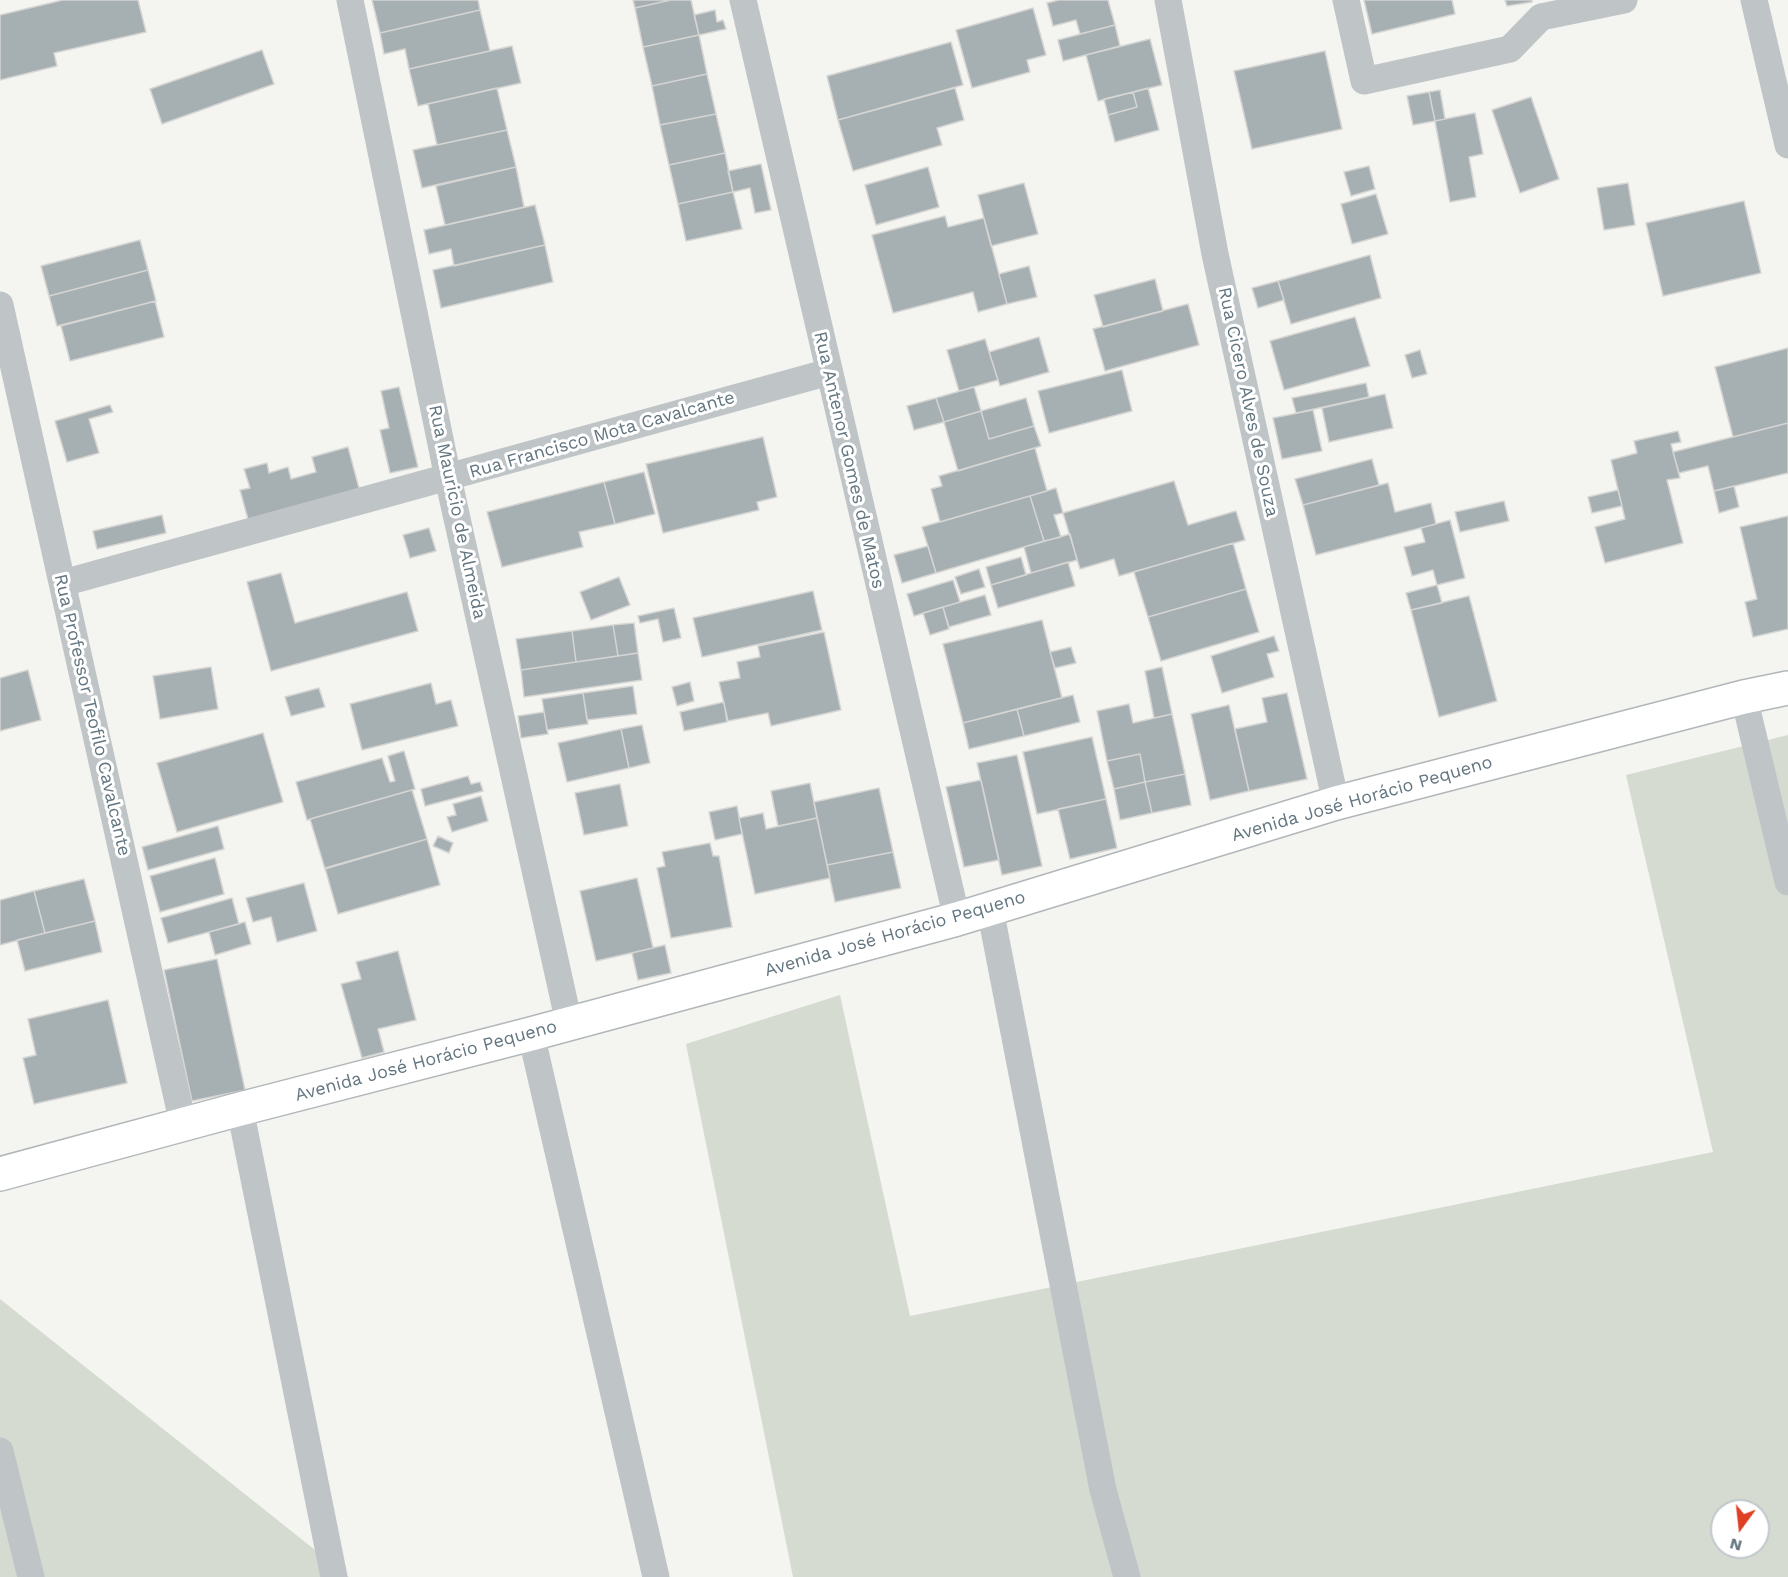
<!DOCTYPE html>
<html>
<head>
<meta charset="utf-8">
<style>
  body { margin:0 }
  #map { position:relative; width:1788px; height:1577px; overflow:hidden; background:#f4f4f0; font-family:"Work Sans",sans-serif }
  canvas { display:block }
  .north { position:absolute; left:1710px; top:1499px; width:60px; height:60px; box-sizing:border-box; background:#fff; border:2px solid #c1c8cc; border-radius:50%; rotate:195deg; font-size:16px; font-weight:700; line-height:24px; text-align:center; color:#637680 }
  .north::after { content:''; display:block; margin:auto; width:21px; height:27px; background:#df4024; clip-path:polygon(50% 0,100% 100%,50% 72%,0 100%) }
</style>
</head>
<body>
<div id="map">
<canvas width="1788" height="1577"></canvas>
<div class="north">N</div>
</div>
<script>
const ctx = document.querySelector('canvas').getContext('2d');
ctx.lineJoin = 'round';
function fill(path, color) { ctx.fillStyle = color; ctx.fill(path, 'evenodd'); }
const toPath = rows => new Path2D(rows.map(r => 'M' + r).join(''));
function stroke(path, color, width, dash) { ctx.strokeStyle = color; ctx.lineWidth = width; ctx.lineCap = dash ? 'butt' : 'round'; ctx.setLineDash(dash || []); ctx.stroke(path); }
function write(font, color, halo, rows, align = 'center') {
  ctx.font = font + ' "Work Sans",sans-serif'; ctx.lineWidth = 6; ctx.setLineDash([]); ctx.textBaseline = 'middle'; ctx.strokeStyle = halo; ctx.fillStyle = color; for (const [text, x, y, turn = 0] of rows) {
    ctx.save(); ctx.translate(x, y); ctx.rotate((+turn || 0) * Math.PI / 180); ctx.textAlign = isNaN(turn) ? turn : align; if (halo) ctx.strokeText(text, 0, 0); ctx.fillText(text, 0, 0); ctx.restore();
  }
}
fill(toPath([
  [1788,735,1788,1577,793,1577,686,1044,840,995,910,1316,1713,1152,1626,775],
  [1722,1511,1758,1511,1758,1547,1722,1547],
  [0,1299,349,1577,0,1577]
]), '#d5dbd1');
const building = toPath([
  [63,0,138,0,146,32,54,53,57,66,0,80,0,15,63,0],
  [372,0,478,0,480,10,380,33,372,0],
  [633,0,671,0,635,8,633,0],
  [671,0,691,0,699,35,643,47,635,8,671,0],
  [1059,0,1108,0,1115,25,1080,34,1076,20,1053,26,1047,3,1059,0],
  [1364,0,1452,0,1455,14,1372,34,1364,0],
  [1505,0,1532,0,1532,2,1507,6,1505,0],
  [1033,8,1046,55,1027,60,1030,72,972,88,956,30,1033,8],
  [480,10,490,51,409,69,405,49,384,54,380,33,480,10],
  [715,10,717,22,723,20,726,29,699,35,694,15,715,10],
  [1115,25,1120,46,1063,61,1058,40,1115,25],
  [699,35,707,74,652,86,643,47,699,35],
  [1150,39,1162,85,1098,101,1086,55,1150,39],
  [951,42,963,85,838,120,827,76,951,42],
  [512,46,521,83,418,106,409,69,512,46],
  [262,50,274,84,162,124,150,89,262,50],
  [1325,51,1342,129,1252,149,1234,71,1325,51],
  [707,74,716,114,660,125,652,86,707,74],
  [497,88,507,130,437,145,428,104,497,88],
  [955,88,964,120,937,128,942,145,853,171,838,120,955,88],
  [1148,88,1159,130,1115,142,1108,115,1137,107,1133,92,1148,88],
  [1440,90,1445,119,1435,121,1429,92,1440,90],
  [1133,92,1137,107,1108,115,1104,99,1133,92],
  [1429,92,1435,121,1413,125,1407,96,1429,92],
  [1531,97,1559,179,1520,193,1492,110,1531,97],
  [1475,113,1483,154,1469,157,1476,197,1450,202,1435,121,1475,113],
  [716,114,725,153,669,165,660,125,716,114],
  [507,130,516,167,422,188,413,150,507,130],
  [725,153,733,192,678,204,669,165,725,153],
  [761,164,771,210,755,213,750,188,733,192,728,171,761,164],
  [1369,166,1375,189,1351,196,1344,172,1369,166],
  [516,167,524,207,445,225,436,186,516,167],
  [928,167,939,207,876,225,865,185,928,167],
  [1024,183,1038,234,991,246,978,195,1024,183],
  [1628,183,1635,225,1604,230,1597,188,1628,183],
  [733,192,742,229,686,241,678,204,733,192],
  [1376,194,1388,234,1352,244,1341,204,1376,194],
  [1744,201,1761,273,1663,296,1646,223,1744,201],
  [535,205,545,245,454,266,451,249,429,254,424,230,535,205],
  [945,216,948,227,984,218,1007,304,978,312,973,292,893,313,872,235,945,216],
  [140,240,148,270,49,296,41,266,140,240],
  [545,245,553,282,441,308,433,270,545,245],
  [1370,255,1381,298,1291,324,1278,281,1370,255],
  [1029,266,1037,297,1007,304,999,274,1029,266],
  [148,270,156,301,57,326,49,296,148,270],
  [1155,279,1163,311,1103,327,1094,295,1155,279],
  [1278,281,1284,300,1258,308,1252,288,1278,281],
  [155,301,164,337,70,361,61,326,155,301],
  [1188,304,1199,345,1105,371,1093,329,1188,304],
  [1355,317,1370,366,1284,390,1270,341,1355,317],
  [1039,337,1049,372,1000,386,989,352,1039,337],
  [985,339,998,380,959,391,947,350,985,339],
  [1788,348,1788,423,1733,437,1715,367,1788,348],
  [1420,350,1427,374,1412,378,1405,355,1420,350],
  [1122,370,1132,411,1049,433,1038,391,1122,370],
  [1366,383,1369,397,1296,413,1292,398,1366,383],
  [399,387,418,467,390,473,380,430,389,428,381,391,399,387],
  [974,387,981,411,944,422,936,398,974,387],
  [1385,394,1393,428,1329,442,1322,408,1385,394],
  [936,398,944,422,914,430,907,406,936,398],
  [1026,398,1034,426,989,439,981,411,1026,398],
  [110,405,113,412,89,419,99,453,67,462,55,421,110,405],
  [1313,410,1322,451,1282,459,1273,418,1313,410],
  [981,411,989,439,1034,426,1041,446,958,471,944,422,981,411],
  [1788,423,1788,473,1714,491,1708,466,1679,473,1673,452,1788,423],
  [1678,431,1681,442,1671,444,1680,478,1667,480,1683,543,1605,563,1595,527,1625,519,1611,460,1637,453,1634,441,1678,431],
  [763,437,777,497,757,502,759,510,663,533,646,464,763,437],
  [348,447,360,492,249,523,240,490,250,488,244,469,267,463,269,473,288,467,291,479,316,472,312,457,348,447],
  [1035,448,1047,491,940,522,931,489,942,486,939,476,1035,448],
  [1372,459,1379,485,1303,505,1295,479,1372,459],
  [644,472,655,514,615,524,604,482,644,472],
  [1174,481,1188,525,1236,511,1245,540,1119,576,1114,559,1080,569,1063,513,1174,481],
  [604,482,615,524,579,532,583,547,502,567,487,512,604,482],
  [1388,483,1395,512,1431,503,1436,524,1316,555,1303,505,1388,483],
  [1734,486,1739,507,1719,513,1714,491,1734,486],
  [1056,488,1063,513,1054,515,1061,537,1044,541,1030,496,1056,488],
  [1618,490,1622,506,1592,513,1588,497,1618,490],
  [1030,496,1044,541,936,573,922,527,1030,496],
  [1504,501,1509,521,1460,532,1455,512,1504,501],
  [162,515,166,533,97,549,93,531,162,515],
  [1788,516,1788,629,1753,637,1745,602,1757,599,1740,527,1788,516],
  [1450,520,1465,578,1437,585,1433,570,1412,576,1404,547,1425,542,1421,528,1450,520],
  [429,528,436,551,410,558,403,535,429,528],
  [1070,534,1077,560,1031,573,1024,547,1070,534],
  [1233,543,1246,589,1148,617,1134,572,1233,543],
  [928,546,936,573,902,583,894,555,928,546],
  [1021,557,1026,575,991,585,986,567,1021,557],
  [1068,562,1075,586,998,608,991,585,1068,562],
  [979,569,985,587,961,594,955,577,979,569],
  [281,573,295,623,407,592,418,631,271,671,247,582,281,573],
  [619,577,630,605,591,620,580,592,619,577],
  [953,580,960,602,914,616,907,594,953,580],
  [1437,585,1442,603,1411,610,1406,593,1437,585],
  [1246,589,1259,632,1161,661,1148,617,1246,589],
  [813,591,822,630,702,657,693,618,813,591],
  [985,595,991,615,949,627,943,607,985,595],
  [1469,596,1497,701,1439,717,1411,610,1469,596],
  [943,607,949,629,930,635,923,613,943,607],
  [674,608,681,638,663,642,658,619,640,623,638,616,674,608],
  [1042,620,1062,698,963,723,943,644,1042,620],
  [634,623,638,653,618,656,613,625,634,623],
  [613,625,618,656,576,662,572,631,613,625],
  [572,631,576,662,521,670,516,639,572,631],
  [824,632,841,710,771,726,768,713,728,721,719,682,740,678,737,662,760,657,758,646,824,632],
  [1274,636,1279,651,1267,654,1274,677,1222,693,1211,656,1274,636],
  [1071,647,1076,663,1055,668,1050,652,1071,647],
  [638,653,642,680,524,697,521,670,638,653],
  [211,667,218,709,160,719,153,676,211,667],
  [1162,667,1172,714,1154,718,1145,671,1162,667],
  [28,670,41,720,0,731,0,678,28,670],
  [690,682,694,701,677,706,672,687,690,682],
  [431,683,436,704,451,700,458,726,362,750,350,704,431,683],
  [633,686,637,714,587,720,583,693,633,686],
  [319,688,325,707,291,716,285,697,319,688],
  [583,693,588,724,547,730,542,699,583,693],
  [1287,693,1307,779,1249,791,1235,729,1267,722,1262,698,1287,693],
  [1073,695,1080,722,1024,736,1017,709,1073,695],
  [724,702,727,722,684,731,680,712,724,702],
  [1129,704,1133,723,1172,714,1185,774,1145,782,1140,754,1107,761,1097,711,1129,704],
  [1229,705,1249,791,1210,800,1191,714,1229,705],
  [1017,709,1024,736,969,749,963,723,1017,709],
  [544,712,548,734,521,738,518,716,544,712],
  [642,725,650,763,629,768,621,729,642,725],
  [621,729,629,768,567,782,558,743,621,729],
  [263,733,283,802,177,832,157,763,263,733],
  [1092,737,1106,799,1037,814,1023,752,1092,737],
  [404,751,415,789,307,820,296,782,382,758,390,782,395,781,388,756,404,751],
  [1140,754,1145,782,1114,789,1107,761,1140,754],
  [1017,755,1042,866,1002,875,977,763,1017,755],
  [1185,774,1191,805,1152,813,1145,782,1185,774],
  [468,776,471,784,480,782,483,791,425,806,421,789,468,776],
  [981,780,999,860,964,867,946,787,981,780],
  [1145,782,1152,813,1120,820,1114,789,1145,782],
  [810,783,817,818,778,826,771,791,810,783],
  [620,784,628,826,584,835,575,793,620,784],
  [879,788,893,852,827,865,814,802,879,788],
  [412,790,427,839,325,869,310,819,412,790],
  [481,796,488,821,452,832,447,817,456,815,453,804,481,796],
  [1106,799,1117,848,1070,859,1058,809,1106,799],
  [737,806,742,834,715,840,709,812,737,806],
  [763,813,766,829,817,818,830,878,755,894,739,818,763,813],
  [218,826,224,849,148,870,142,847,218,826],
  [438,836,453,843,449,853,433,846,438,836],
  [427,839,440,885,338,914,325,868,427,839],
  [710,843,713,856,719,856,732,927,671,938,657,868,665,866,662,852,710,843],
  [893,852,901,888,835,902,827,865,893,852],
  [215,858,224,894,160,912,150,876,215,858],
  [637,878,653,948,596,961,580,891,637,878],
  [84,879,95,921,45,933,34,891,84,879],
  [304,883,317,931,277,942,271,917,253,922,246,898,304,883],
  [34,891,45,933,0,945,0,900,34,891],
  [232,898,239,924,168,943,161,918,232,898],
  [95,921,102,952,25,971,17,940,95,921],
  [245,922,251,944,215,955,209,932,245,922],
  [665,945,671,973,638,980,632,953,665,945],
  [398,951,416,1020,378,1029,384,1052,362,1058,341,984,361,979,356,962,398,951],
  [217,959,245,1090,192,1101,164,970,217,959],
  [108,1000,127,1083,34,1104,23,1058,36,1055,28,1019,108,1000]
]);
fill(building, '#a6afb2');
stroke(building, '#d5d5d3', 1.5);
const secondary = toPath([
  [0,1174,240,1109,531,1034,957,919,1336,803,1744,697,1788,688]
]);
stroke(secondary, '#b1b7ba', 36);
stroke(toPath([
  [350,0,448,478,569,1023],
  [743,0,957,919],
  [1168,0,1215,254,1336,803],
  [1346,0,1364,81,1510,49,1541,17,1624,0],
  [1754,0,1788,145],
  [0,305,183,1124],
  [63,583,829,372],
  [1744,697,1788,882],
  [990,909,1103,1490,1127,1577],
  [531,1034,656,1577],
  [240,1109,334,1577],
  [0,1451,31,1577]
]), '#bfc4c6', 27);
stroke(secondary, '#fff', 33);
write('18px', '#637680', '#fff', [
  ["Rua Cicero Alves de Souza",1248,402,78],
  ["Rua Francisco Mota Cavalcante",602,435,-16],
  ["Rua Antenor Gomes de Matos",849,460,77],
  ["Rua Mauricio de Almeida",457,512,78],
  ["Rua Professor Teofilo Cavalcante",92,715,77],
  ["Avenida José Horácio Pequeno",1362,799,-16],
  ["Avenida José Horácio Pequeno",895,934,-16],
  ["Avenida José Horácio Pequeno",426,1061,-15]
]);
</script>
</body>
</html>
